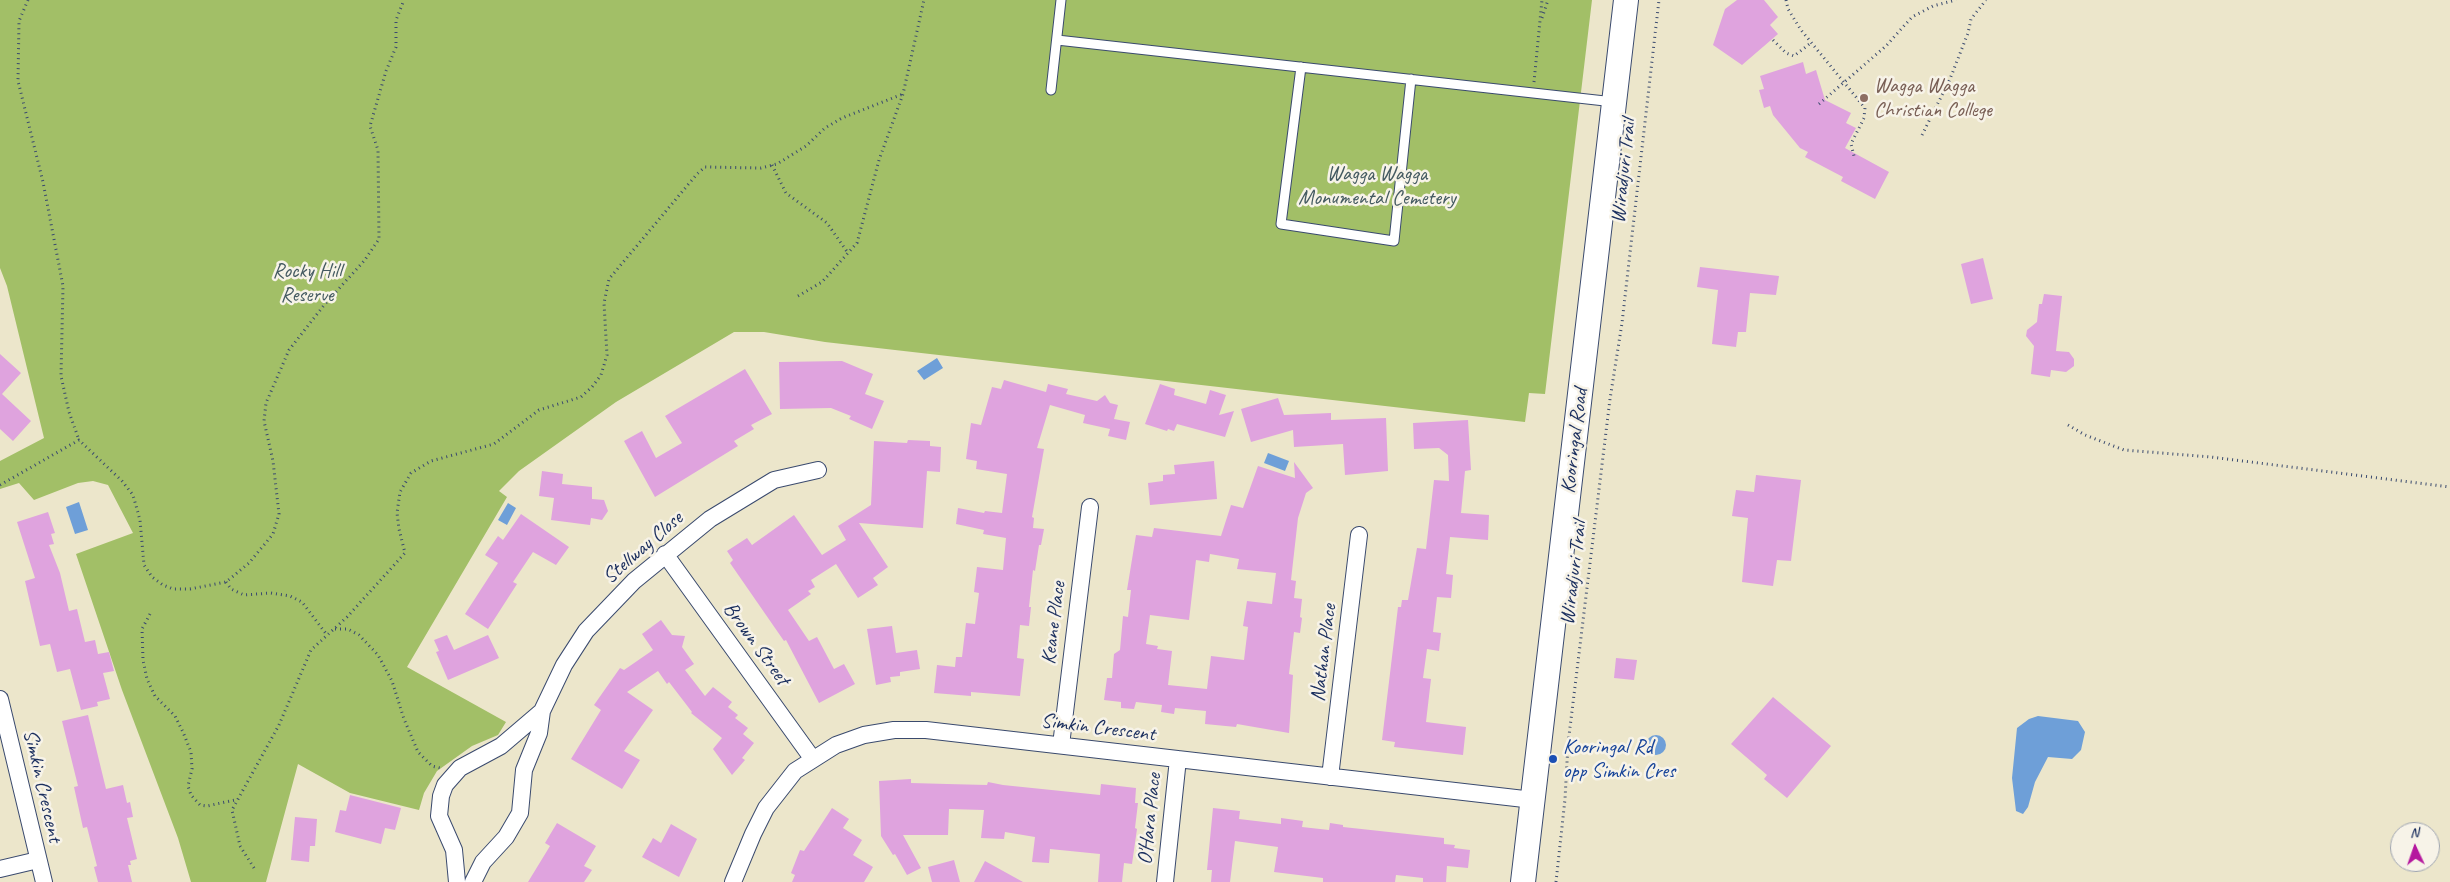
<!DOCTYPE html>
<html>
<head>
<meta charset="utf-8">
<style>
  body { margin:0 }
  #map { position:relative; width:2450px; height:882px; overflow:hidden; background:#ece6cb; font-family:Caveat,sans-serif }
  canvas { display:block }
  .north { position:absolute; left:2390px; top:822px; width:50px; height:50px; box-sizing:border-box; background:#f7f3e8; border:1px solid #9fa5b1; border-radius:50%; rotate:357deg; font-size:14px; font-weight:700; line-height:20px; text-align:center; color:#1b2f5e }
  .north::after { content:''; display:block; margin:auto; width:18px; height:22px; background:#b5179e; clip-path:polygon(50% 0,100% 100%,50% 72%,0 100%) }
</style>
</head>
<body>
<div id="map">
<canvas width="2450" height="882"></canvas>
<div class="north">N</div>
</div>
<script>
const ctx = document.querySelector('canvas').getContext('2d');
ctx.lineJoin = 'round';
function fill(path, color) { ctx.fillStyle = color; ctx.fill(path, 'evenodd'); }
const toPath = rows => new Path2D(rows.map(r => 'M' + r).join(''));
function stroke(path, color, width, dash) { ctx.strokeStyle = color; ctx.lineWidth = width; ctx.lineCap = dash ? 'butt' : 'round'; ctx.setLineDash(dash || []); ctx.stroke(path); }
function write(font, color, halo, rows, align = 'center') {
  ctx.font = font + ' Caveat,sans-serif'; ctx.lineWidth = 5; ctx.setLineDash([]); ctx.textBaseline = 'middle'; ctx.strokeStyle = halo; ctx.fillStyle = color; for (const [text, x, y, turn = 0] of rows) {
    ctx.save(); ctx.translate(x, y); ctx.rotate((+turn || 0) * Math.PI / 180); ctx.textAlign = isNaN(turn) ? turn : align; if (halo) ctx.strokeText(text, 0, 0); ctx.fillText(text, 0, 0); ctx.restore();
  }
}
fill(toPath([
  [0,0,1592,0,1545,394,1529,393,1525,422,825,342,764,332,734,332,616,402,519,471,499,491,507,497,407,667,506,722,498,735,472,746,437,771,424,793,419,810,350,793,298,764,266,882,191,882,178,838,122,690,76,554,133,533,108,485,93,481,78,483,34,500,19,483,0,489,0,461,44,438,7,286,0,268]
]), '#a2bf67');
fill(toPath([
  [937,358,943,368,924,380,917,371],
  [1268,453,1289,461,1285,471,1264,463],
  [79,502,88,530,75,534,66,507],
  [508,503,516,508,507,525,498,520],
  [2038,716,2078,721,2085,732,2081,750,2072,759,2048,757,2035,782,2028,807,2023,814,2016,811,2012,778,2017,728,2029,719],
  '1646 745a10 10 0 1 1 20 0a10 10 0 1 1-20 0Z'
]), '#6e9fd8');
fill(toPath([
  [1737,0,1764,0,1778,17,1770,25,1778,34,1742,65,1713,45,1725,9],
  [1803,62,1806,74,1816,70,1825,100,1851,113,1846,123,1856,128,1845,148,1889,172,1875,199,1841,181,1843,177,1805,157,1808,152,1800,148,1773,115,1770,106,1764,108,1759,90,1764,89,1760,76],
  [1983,258,1993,299,1971,304,1961,264],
  [1700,267,1779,276,1776,295,1750,293,1746,332,1738,332,1736,347,1712,344,1718,290,1697,287],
  [2044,294,2062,296,2056,351,2069,352,2074,359,2074,366,2066,372,2051,370,2050,377,2031,374,2034,346,2026,336,2027,330,2037,322,2039,304,2042,304],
  [0,354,21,373,2,394,31,421,13,441,0,429],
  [842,361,873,374,865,394,884,401,872,429,849,419,851,416,831,408,780,409,779,362],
  [745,369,772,414,751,425,754,429,734,441,738,446,655,497,624,441,642,431,656,458,682,443,665,416],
  [1004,380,1046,392,1048,384,1068,389,1066,394,1097,401,1105,395,1110,403,1118,405,1114,419,1130,422,1126,440,1108,436,1110,429,1083,423,1085,415,1050,405,1037,448,1044,449,1032,517,1034,518,1033,528,1044,529,1041,545,1039,545,1035,571,1033,570,1029,607,1031,607,1029,626,1020,625,1017,658,1024,659,1020,696,971,692,971,696,934,693,937,665,955,667,956,657,962,657,966,623,975,624,979,593,974,592,977,567,1003,570,1006,538,983,534,984,530,956,524,958,508,984,513,985,511,1002,513,1007,474,976,469,977,461,966,459,971,423,981,425,992,387,1001,389],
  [1160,384,1175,389,1174,395,1206,404,1210,390,1226,395,1219,415,1234,411,1225,437,1177,424,1174,431,1168,429,1167,431,1145,424],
  [1278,398,1284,415,1331,413,1331,420,1386,418,1388,471,1345,475,1343,444,1294,447,1293,430,1251,442,1241,409],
  [1468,420,1471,470,1465,471,1461,513,1489,515,1488,540,1450,537,1446,574,1453,575,1451,598,1437,597,1433,632,1441,633,1439,651,1427,649,1423,678,1431,679,1426,722,1466,727,1463,755,1394,747,1395,742,1382,740,1398,607,1401,607,1402,600,1408,600,1417,548,1426,549,1434,480,1449,481,1448,455,1439,448,1414,449,1413,423],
  [908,440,930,441,930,446,941,447,940,472,927,471,923,528,859,523,888,567,873,578,878,585,858,598,836,564,811,580,815,587,808,591,811,594,788,610,809,641,817,637,834,669,844,664,855,684,819,703,786,640,784,641,730,563,733,560,727,551,747,538,752,545,794,515,822,555,846,540,838,526,871,505,874,441,907,443],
  [1214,461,1217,499,1150,505,1148,483,1163,481,1163,475,1175,474,1174,465],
  [1294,462,1313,488,1306,493,1298,518,1291,580,1296,581,1294,598,1302,599,1300,617,1302,618,1300,633,1294,632,1289,674,1293,675,1289,733,1237,724,1236,727,1205,724,1206,711,1175,708,1174,714,1161,712,1162,705,1136,702,1134,709,1121,708,1121,702,1104,700,1107,678,1112,678,1114,654,1120,650,1123,616,1128,617,1131,590,1127,590,1136,535,1152,537,1154,528,1221,536,1231,505,1243,508,1258,466,1295,478],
  [1210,554,1239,559,1237,569,1276,573,1272,604,1247,601,1243,626,1248,627,1244,660,1211,656,1207,689,1168,685,1172,651,1157,649,1158,646,1146,644,1150,615,1189,620,1196,560,1209,562],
  [542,471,563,474,562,484,592,487,592,499,604,500,608,511,602,520,591,518,590,525,551,520,554,498,539,496],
  [1756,475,1801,480,1791,561,1777,560,1773,586,1742,582,1748,518,1732,516,1736,490,1754,492],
  [48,512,55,533,51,534,54,544,49,545,60,573,69,611,77,609,85,642,95,640,98,654,109,652,114,671,103,673,110,699,97,702,98,706,81,710,70,669,57,672,50,644,40,646,25,581,35,578,17,522],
  [521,514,569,547,556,565,533,552,513,582,517,584,488,629,465,614,498,563,485,555,498,536,503,540],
  [661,620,672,635,685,636,682,647,694,664,685,670,705,696,713,687,732,702,728,707,738,715,735,718,748,728,743,734,754,743,742,758,745,760,732,775,713,749,722,738,691,713,692,712,669,682,667,684,658,671,627,692,653,710,624,751,640,760,622,789,571,759,601,710,594,705,620,668,624,670,653,650,642,634],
  [892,626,896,653,917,650,920,669,900,672,900,676,890,677,891,682,876,685,867,629],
  [447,635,454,650,488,635,499,658,448,680,436,652,439,651,434,640],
  [1616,658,1637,660,1634,680,1614,678],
  [1773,697,1831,746,1787,798,1764,779,1767,775,1731,744],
  [88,715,106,789,123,785,127,803,130,802,133,817,127,818,137,859,130,861,131,865,128,865,132,882,98,882,94,867,97,866,87,827,83,828,74,787,78,786,62,721],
  [911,779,911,783,947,784,987,785,988,782,1003,785,1100,795,1101,784,1136,788,1135,803,1138,803,1135,828,1137,829,1132,864,1124,863,1122,882,1098,882,1100,854,1050,849,1049,863,1032,862,1035,837,1005,832,1004,839,981,838,984,810,949,809,948,835,903,835,921,868,907,875,895,854,893,855,881,836,879,781],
  [350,795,401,808,395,830,385,828,381,844,335,832,340,810,346,811],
  [832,808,849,819,843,828,862,840,853,855,873,867,864,882,792,882,795,875,791,873,800,850,804,851],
  [1213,808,1240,811,1239,819,1281,824,1281,818,1303,821,1302,827,1329,830,1330,823,1343,825,1343,827,1444,838,1444,844,1455,845,1454,848,1470,850,1468,868,1447,866,1446,882,1423,882,1423,878,1396,875,1395,882,1323,882,1323,878,1274,872,1278,847,1235,841,1230,882,1211,882,1212,870,1207,870],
  [295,817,317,819,315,846,310,846,309,862,291,860],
  [557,823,596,846,584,866,592,870,584,882,528,882,550,846,545,843],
  [671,824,697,839,679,877,642,857,653,838,661,843],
  [954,860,960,882,932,882,928,867],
  [985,861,1023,882,974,882]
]), '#dfa3de');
const service = toPath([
  [1057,40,1614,102],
  [1301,67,1281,224,1394,241,1411,79],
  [1051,90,1061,0]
]);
const minor = toPath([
  [665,554,812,758],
  [0,699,44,882],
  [1061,745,1090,507],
  [1330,777,1359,535],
  [0,869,38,860],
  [457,882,454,850,439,816,441,796,445,785,460,768,501,746,542,711],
  [473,882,483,862,506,837,520,813,524,770,539,733,542,711,564,665,586,631,634,581,710,519,774,480,818,470],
  [733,882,753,834,766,808,795,771,836,745,864,735,894,730,926,730,1533,800],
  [1165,882,1178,759]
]);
const secondary = toPath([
  [1523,882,1626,0]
]);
stroke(service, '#3a4a6e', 11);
stroke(minor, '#3a4a6e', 18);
stroke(secondary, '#3a4a6e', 26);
stroke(toPath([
  [28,0,19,21,18,81,43,182,63,286,61,376,69,412,79,440],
  [1786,0,1788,9,1801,30,1865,108,1864,118,1851,144,1854,156],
  [1542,18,1548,0],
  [1773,40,1786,53,1794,56,1812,42],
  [1534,82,1542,0],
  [1819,104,1886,46,1912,17,1933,6,1956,0],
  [1922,135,1950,79,1968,33,1971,19,1986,0],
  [772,165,786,193,827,223,848,253],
  [798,296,822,282,857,243,879,160,903,94,924,0],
  [2068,425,2085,435,2124,450,2211,457,2450,487],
  [0,485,79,440,122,481,133,495,140,520,144,565,152,577,163,585,173,589,190,589,226,582,249,563,273,534,279,514,273,461,264,421,266,403,289,350,325,304,364,261,379,239,378,150,370,126,386,71,396,47,396,20,404,0],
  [226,582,231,589,244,595,271,593,290,596,302,602,327,635],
  [150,614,142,629,143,660,147,679,155,696,175,716,183,732,191,752,192,769,188,786,191,795,200,805,207,806,235,800],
  [335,629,348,629,359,635,378,655,392,681,404,719,418,752,432,766,440,768],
  [254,868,240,846,232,810,279,725,311,650,347,617,405,553,399,529,397,513,400,492,411,473,431,461,494,444,539,410,581,397,592,387,601,375,607,355,604,303,609,279,697,174,705,167,761,168,777,164,806,146,825,128,842,118,903,94],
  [1556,882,1565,799,1568,744,1610,399,1622,323,1659,0]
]), '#3a4a6e', 3, [1, 4]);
stroke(service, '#fff', 9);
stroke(minor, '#fff', 16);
stroke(secondary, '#fff', 24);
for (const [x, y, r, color] of [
  [1864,98,5,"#8d6e63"],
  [1553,759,5,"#1a4fb4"]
]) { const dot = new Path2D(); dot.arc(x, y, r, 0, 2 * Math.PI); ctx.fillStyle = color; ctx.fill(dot); stroke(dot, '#f7f3e8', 2); }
write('21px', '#785e54', '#f7f3e8', [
  ["Wagga Wagga",1874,86],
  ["Christian College",1874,110]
], 'left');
write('21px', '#1b2f5e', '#f7f3e8', [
  ["Wiradjuri Trail",1624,171,-84],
  ["Kooringal Road",1575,441,-83],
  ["Stellway Close",643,548,-41],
  ["Wiradjuri Trail",1574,573,-83],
  ["Keane Place",1054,623,-83],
  ["Brown Street",756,644,54],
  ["Nathan Place",1324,653,-83],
  ["Simkin Crescent",1098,728,7],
  ["Simkin Crescent",42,786,77],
  ["O'Hara Place",1150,819,-84]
]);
write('21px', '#445a61', '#f7f3e8', [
  ["Wagga Wagga",1377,174],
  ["Monumental Cemetery",1377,198],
  ["Rocky Hill",307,271],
  ["Reserve",307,295]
]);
write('21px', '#164399', '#f7f3e8', [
  ["Kooringal Rd",1563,747],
  ["opp Simkin Cres",1563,771]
], 'left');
</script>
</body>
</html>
